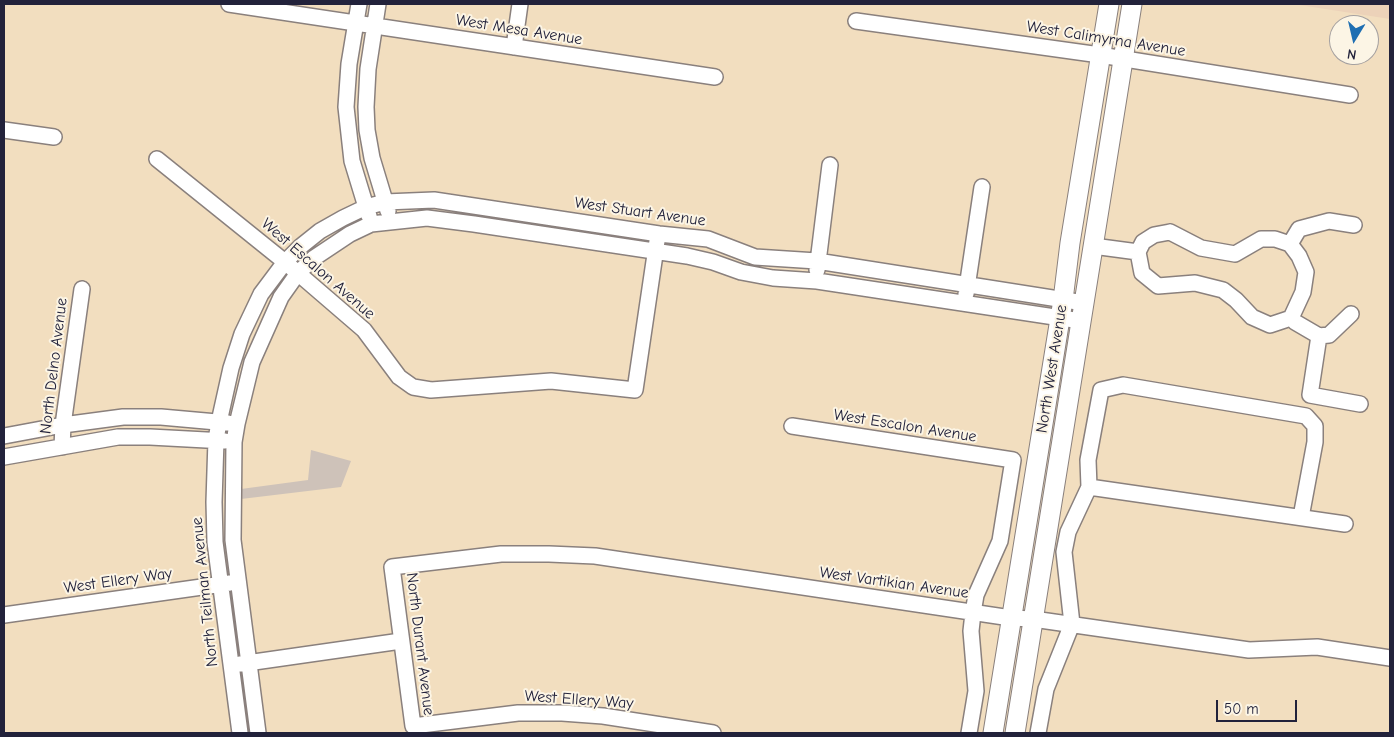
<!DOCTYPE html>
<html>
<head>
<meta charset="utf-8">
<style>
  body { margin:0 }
  #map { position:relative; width:1394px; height:737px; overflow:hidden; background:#f2debf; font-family:"Comic Neue",sans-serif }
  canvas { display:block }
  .frame { position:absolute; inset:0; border:5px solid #22223b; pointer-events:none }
  .north { position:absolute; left:1329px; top:15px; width:50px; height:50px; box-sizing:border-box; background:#fcf5e5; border:1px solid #a5a1a1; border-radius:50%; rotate:189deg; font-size:14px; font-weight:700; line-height:20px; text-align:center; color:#22223b }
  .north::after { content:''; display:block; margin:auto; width:18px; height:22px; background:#1f6fb2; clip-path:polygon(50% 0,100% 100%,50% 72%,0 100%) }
  .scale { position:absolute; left:1216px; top:700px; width:81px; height:22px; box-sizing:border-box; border:2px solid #22223b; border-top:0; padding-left:6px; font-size:15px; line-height:18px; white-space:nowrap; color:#22223b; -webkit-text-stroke:4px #fcf5e5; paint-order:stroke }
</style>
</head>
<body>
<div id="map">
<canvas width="1394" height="737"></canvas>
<div class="frame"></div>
<div class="north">N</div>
<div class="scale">50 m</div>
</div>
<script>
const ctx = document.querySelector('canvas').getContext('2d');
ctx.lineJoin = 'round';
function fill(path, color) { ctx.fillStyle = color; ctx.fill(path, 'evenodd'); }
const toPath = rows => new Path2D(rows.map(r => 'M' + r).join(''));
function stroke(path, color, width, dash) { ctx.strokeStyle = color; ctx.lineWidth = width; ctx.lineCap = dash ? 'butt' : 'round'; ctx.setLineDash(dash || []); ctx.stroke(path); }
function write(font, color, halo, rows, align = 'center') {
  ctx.font = font + ' "Comic Neue",sans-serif'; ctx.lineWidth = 4; ctx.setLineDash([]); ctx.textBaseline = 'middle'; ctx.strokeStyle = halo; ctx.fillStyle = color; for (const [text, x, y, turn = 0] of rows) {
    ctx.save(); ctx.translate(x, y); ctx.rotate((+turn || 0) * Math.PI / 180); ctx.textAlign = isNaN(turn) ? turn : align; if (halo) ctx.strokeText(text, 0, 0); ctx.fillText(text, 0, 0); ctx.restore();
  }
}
fill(toPath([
  [1293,4,1390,4,1390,19]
]), '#ecd2b9');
fill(toPath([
  [311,450,351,461,341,487,241,499,241,489,308,480]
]), '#cec2b9');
const minor = toPath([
  [229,4,715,77],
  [378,4,368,69,366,107,367,130,372,158,388,211],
  [856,21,1100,55,1350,95],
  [514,47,520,4],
  [4,130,54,137],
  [157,159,285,262,364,330,399,377,413,387,431,390,551,381,635,390,657,241],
  [369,216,366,207,385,202,434,200,659,234,708,239,755,257,817,261,1084,303],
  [1170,232,1201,248,1235,254,1261,239,1275,239,1290,244,1299,256,1306,272,1303,292,1291,318,1270,325,1252,317,1236,300,1223,290,1195,283,1158,286,1142,273,1138,252,1143,242,1154,235,1170,232],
  [1290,244,1299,229,1329,221,1354,225],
  [1093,246,1138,252],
  [817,270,830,165],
  [966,294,982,187],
  [1291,318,1295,322,1319,336,1310,395,1360,404],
  [1319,336,1329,335,1351,314],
  [792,426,1013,460,1000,541,976,595,973,613,971,631,976,691,969,733],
  [4,436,63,425,123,417,161,417,228,423],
  [62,447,63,425,82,289],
  [4,457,118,437,150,437,225,441],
  [1089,487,1345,524],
  [4,615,230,583],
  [240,664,401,641],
  [240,733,215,542,214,502,216,440,219,422,231,368,242,334,261,294,285,262,300,247,320,231,343,218,366,207,352,161,346,107,349,64,359,4],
  [258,733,233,540,234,442,237,424,252,362,281,297,298,273,314,258,350,234,371,224,427,218,474,224,687,256,713,262,741,272,773,278,817,281,1081,321],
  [713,733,603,716,562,713,518,713,413,726,392,567,501,554,549,554,595,556,1011,618,1033,619,1249,650,1317,647,1390,658],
  [1038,733,1046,689,1072,624,1064,552,1068,532,1089,487,1088,460,1101,390,1123,385,1306,416,1315,426,1315,442,1301,517]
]);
const major = toPath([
  [993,733,1063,300,1070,243,1109,4],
  [1015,733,1132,4]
]);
stroke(minor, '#8a807d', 18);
stroke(major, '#8a807d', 21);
stroke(minor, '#fff', 15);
stroke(major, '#fff', 19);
write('16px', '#22223b', '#fcf5e5', [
  ["West Mesa Avenue",519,30,9],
  ["West Calimyrna Avenue",1106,39,9],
  ["West Stuart Avenue",640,212,8],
  ["West Escalon Avenue",318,269,41],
  ["North Delno Avenue",54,366,-83],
  ["North West Avenue",1052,369,-81],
  ["West Escalon Avenue",905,426,9],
  ["West Ellery Way",118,581,-8],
  ["West Vartikian Avenue",894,583,8],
  ["North Teilman Avenue",205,592,-96],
  ["North Durant Avenue",420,644,83],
  ["West Ellery Way",579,700,4]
]);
</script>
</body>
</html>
